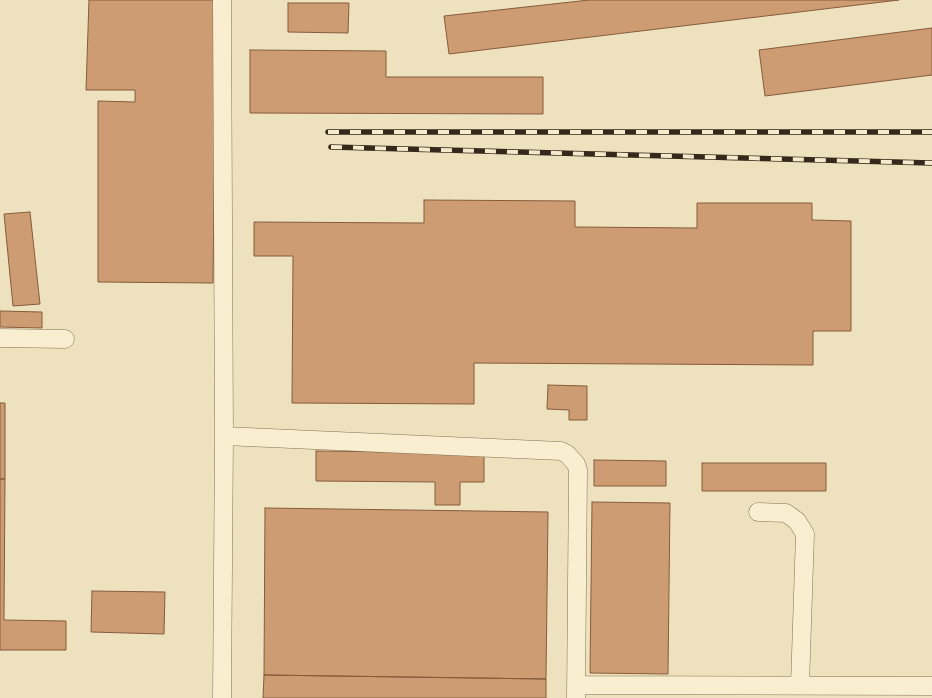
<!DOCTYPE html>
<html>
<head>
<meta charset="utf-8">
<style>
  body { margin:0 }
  canvas { display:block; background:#eee1bd }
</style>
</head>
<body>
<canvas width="932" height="698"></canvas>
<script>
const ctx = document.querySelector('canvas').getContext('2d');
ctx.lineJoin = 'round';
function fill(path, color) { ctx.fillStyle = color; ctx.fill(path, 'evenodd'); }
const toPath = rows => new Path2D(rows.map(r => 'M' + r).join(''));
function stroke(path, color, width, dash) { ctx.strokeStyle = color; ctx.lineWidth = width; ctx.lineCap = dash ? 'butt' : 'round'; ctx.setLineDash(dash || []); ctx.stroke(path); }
const building = toPath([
  [89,0,216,0,213,283,98,282,98,101,135,102,135,90,86,90,89,0],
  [589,0,899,0,449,54,444,16,589,0],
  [288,3,349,3,348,33,288,32,288,3],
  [932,28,932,75,765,96,759,50,932,28],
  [250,50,386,51,386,77,543,77,543,114,250,113,250,50],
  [424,200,575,201,575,227,697,228,697,203,812,203,812,220,851,221,851,331,813,331,813,365,474,363,474,404,292,403,293,256,254,256,254,222,424,223,424,200],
  [30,212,40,304,13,306,4,214,30,212],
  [0,311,42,312,42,328,0,327,0,311],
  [548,385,587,386,587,420,569,420,569,410,547,409,548,385],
  [0,403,5,403,5,479,0,479,0,403],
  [316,451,484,453,484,482,460,482,460,505,435,505,435,482,316,481,316,451],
  [594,460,666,461,666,486,594,486,594,460],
  [702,463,826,463,826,491,702,491,702,463],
  [0,479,5,479,4,620,66,621,66,650,0,650,0,479],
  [592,502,670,503,668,674,590,673,592,502],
  [265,508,548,512,546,679,264,675,265,508],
  [92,591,165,592,164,634,91,632,92,591],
  [264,675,546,679,546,698,263,698,264,675]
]);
fill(building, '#cd9c72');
stroke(building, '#855c3c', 1);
const minor = toPath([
  [0,338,65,339],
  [224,436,561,451,567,454,576,464,578,470,576,698],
  [758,512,786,513,797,521,805,534,800,685],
  [576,685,932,686],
  [222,698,224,436,222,0]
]);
stroke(minor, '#867156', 19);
stroke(minor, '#f9eed0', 18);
const rail = toPath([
  [328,132,932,132],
  [331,147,932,163]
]);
stroke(rail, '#35291b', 5.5);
stroke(rail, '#f5ebcc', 4, [11]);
</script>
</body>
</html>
